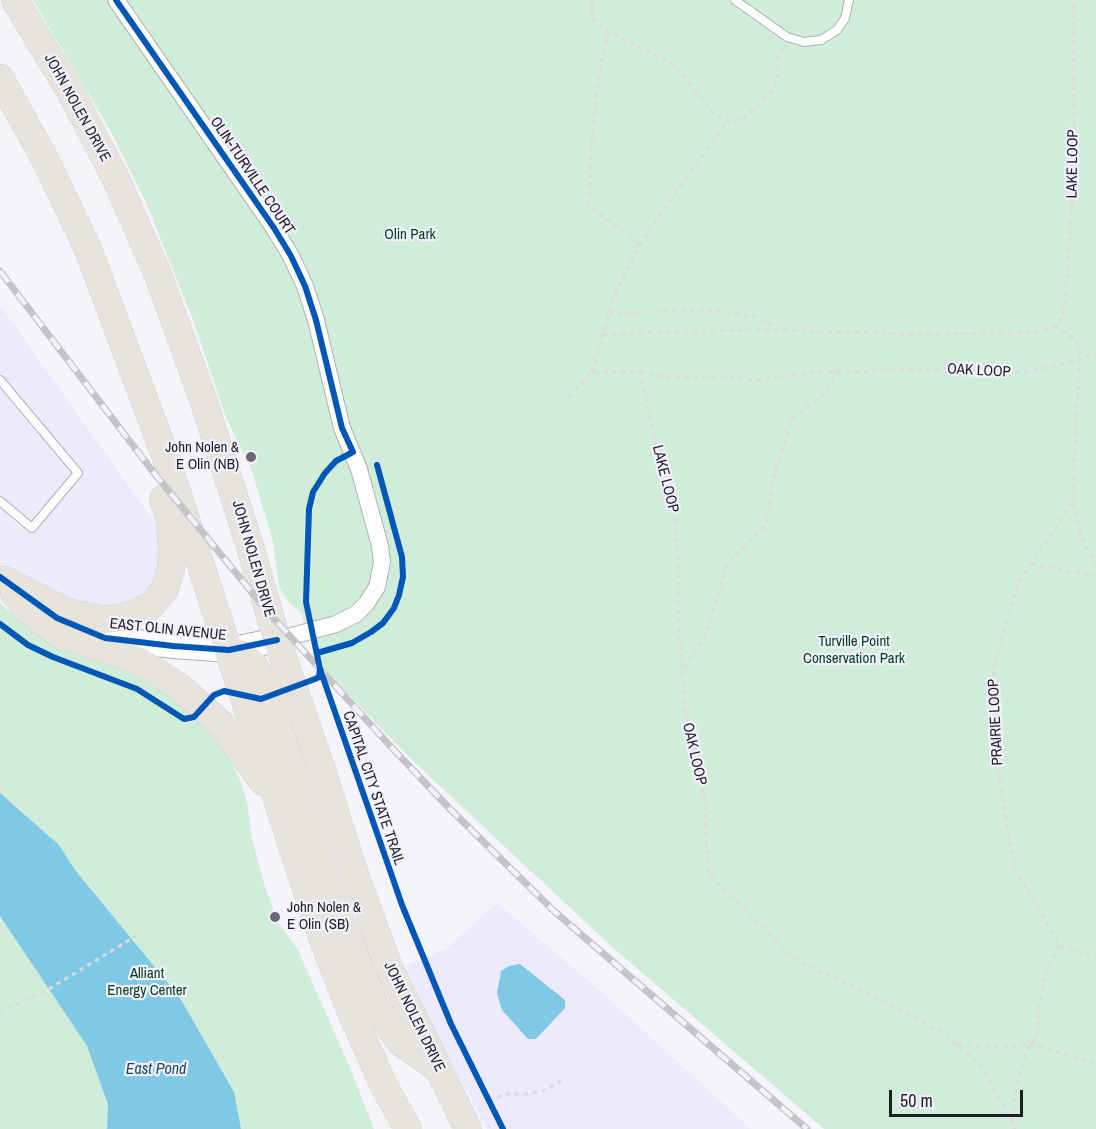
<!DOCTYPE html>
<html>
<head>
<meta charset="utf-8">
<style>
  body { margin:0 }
  #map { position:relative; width:1096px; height:1129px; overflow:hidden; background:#f5f4fb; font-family:"Archivo Narrow",sans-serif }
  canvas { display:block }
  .scale { position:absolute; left:889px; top:1090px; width:134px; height:27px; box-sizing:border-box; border:3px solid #1f1e26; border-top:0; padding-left:8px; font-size:18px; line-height:21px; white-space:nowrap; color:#1f1e26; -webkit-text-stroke:4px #f3f1fe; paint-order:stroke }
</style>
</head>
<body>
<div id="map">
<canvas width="1096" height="1129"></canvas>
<div class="scale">50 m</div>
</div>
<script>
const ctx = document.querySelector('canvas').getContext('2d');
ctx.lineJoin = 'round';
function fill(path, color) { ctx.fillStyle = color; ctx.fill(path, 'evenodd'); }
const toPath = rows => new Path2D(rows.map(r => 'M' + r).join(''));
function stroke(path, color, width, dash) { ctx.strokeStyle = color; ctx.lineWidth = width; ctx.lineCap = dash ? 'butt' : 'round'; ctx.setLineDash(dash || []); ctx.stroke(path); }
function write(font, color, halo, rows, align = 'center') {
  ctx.font = font + ' "Archivo Narrow",sans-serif'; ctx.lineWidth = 4.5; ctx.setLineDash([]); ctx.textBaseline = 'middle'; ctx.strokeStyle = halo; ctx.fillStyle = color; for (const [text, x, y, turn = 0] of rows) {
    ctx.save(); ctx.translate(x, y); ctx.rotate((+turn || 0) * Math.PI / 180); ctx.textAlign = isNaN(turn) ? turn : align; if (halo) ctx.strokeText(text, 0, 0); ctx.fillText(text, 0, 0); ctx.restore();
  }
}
fill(toPath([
  [0,305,172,547,171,570,129,616,4,580,0,561],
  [497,903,598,989,751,1129,487,1129,429,1019,406,965,446,949]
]), '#edeafd');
fill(toPath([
  [33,0,1096,0,1096,1129,824,1129,611,946,413,761,323,668,300,611,288,602,279,586,273,541,251,468,227,420,193,320,148,207,111,132],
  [0,603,17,618,151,676,206,724,229,757,242,785,248,807,252,839,265,887,279,923,298,950,351,1070,374,1129,0,1129]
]), '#d0edd9');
fill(toPath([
  [0,793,59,845,75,870,180,998,234,1092,241,1129,107,1129,108,1104,87,1046,0,916],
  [520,964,565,1000,565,1008,536,1039,528,1039,502,1010,497,993,501,971,509,966]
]), '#80c9e6');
const lane = toPath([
  [735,0,787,37,804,42,821,40,837,30,845,18,849,0],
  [0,380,78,473,32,528,0,501]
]);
const street = toPath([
  [116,0,274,228,291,256,305,286,316,320,342,428,359,469,380,546,382,562,377,587,366,604,356,614,336,624,277,640]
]);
const secondary = toPath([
  [86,630,105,638,173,646,229,650,277,640]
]);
const primary = toPath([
  [15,0,71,93,115,177,157,272,203,399,249,543,277,640,323,773,352,866,388,965,468,1129],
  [0,78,46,161,88,249,165,455,321,935,351,1012,384,1086,408,1129],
  [4,580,67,612,103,620,129,616,151,606,165,589,171,570,172,547,170,520,163,499],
  [14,593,27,610,59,634,139,661,180,687,221,724,263,782],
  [229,650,243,655,253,664,264,682,324,873,341,921,374,1004,399,1041,437,1068]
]);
stroke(lane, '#b1afb7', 10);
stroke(street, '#b1afb7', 18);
stroke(secondary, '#b1afb7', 26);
stroke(primary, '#d3d2d6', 28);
stroke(toPath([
  [592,0,592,16,599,25,608,31,670,62,685,76,714,114,728,121,743,119,774,89,778,78,778,57,783,47],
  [608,31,598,80,592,137,589,205,640,245],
  [609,313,714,310,757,317,778,329],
  [1055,325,1076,341,1080,351,1072,503,1017,585,994,667,995,754,1015,869,1060,946,1096,956],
  [603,335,683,331,779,330,912,334,1031,333,1049,329,1055,325,1061,320,1065,305,1075,161,1073,0],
  [592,372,615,294,640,245,688,175,728,121],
  [640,372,665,377,727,377,757,380,808,373,838,371,865,372,885,368,933,370,961,367,983,368,1016,373,1049,367,1096,355],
  [569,397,592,372,640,372,655,440,673,498,678,557,678,618,687,733,704,794,708,873,797,961,885,1001,941,1032,980,1064,1012,1121,1015,1129],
  [1072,503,1084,544,1096,564],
  [1031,564,1096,576],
  [684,668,706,633,727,564,766,525,774,474,792,418,827,392,838,371],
  [0,1012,44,992,136,936],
  [958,1045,1004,1047,1030,1044,1096,1063],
  [489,1101,505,1094,527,1094,542,1091,563,1080],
  [1012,1120,1016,1088,1023,1063,1030,1044,1037,1038,1038,1015,1047,966,1060,946]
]), '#dcdadd', 3, [4.5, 4.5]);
stroke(lane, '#fefdfe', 8);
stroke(street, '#fefdfe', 16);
stroke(secondary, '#fefdfe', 24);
stroke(primary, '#e6e4dd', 27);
const rail = toPath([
  [0,271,154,473,268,612,393,749,449,808,555,912,807,1129]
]);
stroke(rail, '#c4c3c5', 7);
stroke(rail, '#f3f1fe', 4.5, [14]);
stroke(toPath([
  [116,0,274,228,291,256,305,286,316,320,342,428,353,452,336,461,325,473,313,492,309,509,306,602,320,669,402,905,451,1024,503,1129],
  [0,577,57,618,105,638,173,646,229,650,277,640],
  [0,624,28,645,53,657,137,689,184,719,194,717,214,695,224,691,261,699,315,679,319,677,320,669],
  [317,653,352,643,371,632,383,623,394,608,399,595,403,577,402,557,377,465]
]), '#0057b8', 6);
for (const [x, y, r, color] of [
  [251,457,6,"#6a6971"],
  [275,917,6,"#6a6971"]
]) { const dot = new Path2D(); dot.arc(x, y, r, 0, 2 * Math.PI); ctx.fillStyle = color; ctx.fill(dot); stroke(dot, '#f3f1fe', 2); }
write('15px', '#1f1e26', '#f3f1fe', [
  ["JOHN NOLEN DRIVE",77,108,61],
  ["LAKE LOOP",1073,164,-89],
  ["OLIN-TURVILLE COURT",252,176,56],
  ["OAK LOOP",979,371,3],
  ["LAKE LOOP",665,479,76],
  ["JOHN NOLEN DRIVE",253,559,74],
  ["EAST OLIN AVENUE",168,630,6],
  ["PRAIRIE LOOP",996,722,-93],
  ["OAK LOOP",694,754,77],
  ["CAPITAL CITY STATE TRAIL",373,788,71],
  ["JOHN NOLEN DRIVE",414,1017,64]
]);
write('15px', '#003d1a', '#f3f1fe', [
  ["Olin Park",410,235],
  ["Turville Point",854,642],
  ["Conservation Park",854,659],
  ["Alliant",147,974],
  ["Energy Center",147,991]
]);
write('15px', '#1f1e26', '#f3f1fe', [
  ["John Nolen &",239,448],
  ["E Olin (NB)",239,465],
  ["John Nolen &",287,908,"left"],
  ["E Olin (SB)",287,925,"left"]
], 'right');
write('italic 16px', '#1e4a5b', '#f3f1fe', [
  ["East Pond",156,1070]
]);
</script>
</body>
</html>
